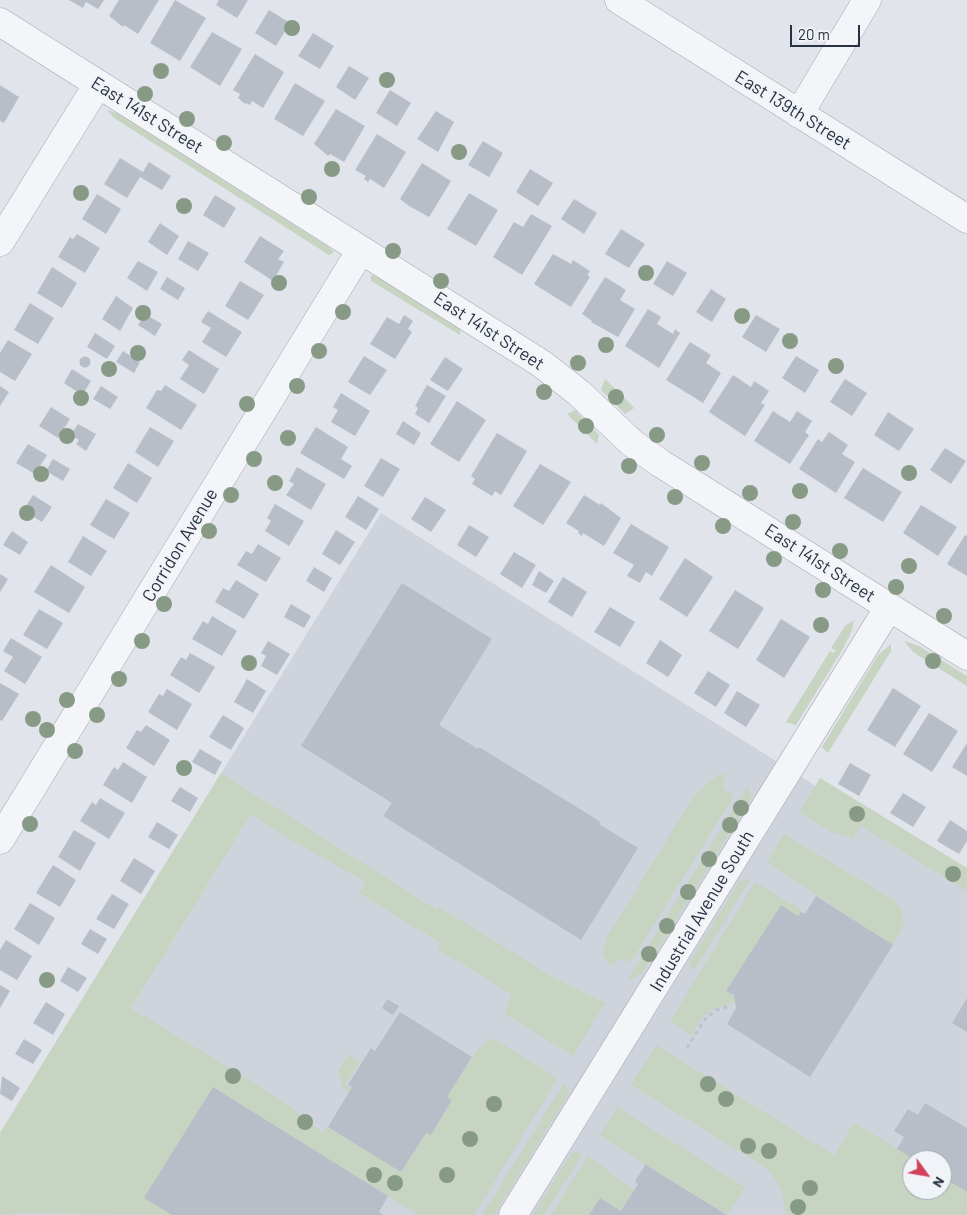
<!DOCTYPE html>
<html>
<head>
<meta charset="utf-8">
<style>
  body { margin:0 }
  #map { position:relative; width:967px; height:1215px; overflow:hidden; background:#e1e4ea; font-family:Barlow,sans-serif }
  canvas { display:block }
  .north { position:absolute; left:902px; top:1150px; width:50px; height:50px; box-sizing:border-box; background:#f0f3f7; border:1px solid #a0a6af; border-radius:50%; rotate:122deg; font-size:14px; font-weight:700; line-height:20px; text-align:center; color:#293242 }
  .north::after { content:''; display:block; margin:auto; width:18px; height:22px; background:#d2435b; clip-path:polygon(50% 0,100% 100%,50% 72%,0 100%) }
  .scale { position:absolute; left:790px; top:25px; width:70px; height:22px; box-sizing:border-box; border:2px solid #293242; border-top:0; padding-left:6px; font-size:15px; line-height:18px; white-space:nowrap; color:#293242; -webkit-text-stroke:4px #f0f3f7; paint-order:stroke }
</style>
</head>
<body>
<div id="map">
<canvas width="967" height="1215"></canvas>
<div class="north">N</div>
<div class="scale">20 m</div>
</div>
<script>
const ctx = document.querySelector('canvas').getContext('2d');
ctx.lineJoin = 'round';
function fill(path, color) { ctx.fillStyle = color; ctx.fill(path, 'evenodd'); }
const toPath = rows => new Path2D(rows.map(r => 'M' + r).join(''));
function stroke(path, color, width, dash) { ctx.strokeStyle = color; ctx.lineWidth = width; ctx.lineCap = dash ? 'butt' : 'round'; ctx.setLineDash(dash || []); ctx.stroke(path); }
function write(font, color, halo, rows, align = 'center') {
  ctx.font = font + ' Barlow,sans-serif'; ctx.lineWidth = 4; ctx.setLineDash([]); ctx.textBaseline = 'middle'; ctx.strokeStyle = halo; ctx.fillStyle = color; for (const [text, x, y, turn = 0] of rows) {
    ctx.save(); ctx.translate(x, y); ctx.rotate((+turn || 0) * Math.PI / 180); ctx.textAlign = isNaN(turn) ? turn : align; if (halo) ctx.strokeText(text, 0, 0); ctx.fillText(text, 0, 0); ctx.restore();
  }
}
fill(toPath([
  [381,513,967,881,967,1215,0,1215,0,1133],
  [912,1160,942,1160,942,1190,912,1190]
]), '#cfd4dc');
fill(toPath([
  [107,110,117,113,329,247,334,252,329,255,114,118],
  [371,275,380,278,460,327,460,335,371,281],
  [605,379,622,395,634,408,625,414,601,390],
  [575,410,599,435,597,444,567,414],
  [854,620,852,630,843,649,796,725,786,722,830,651,834,653,836,651,831,648,845,626],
  [904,641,919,646,967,676,967,686,913,652],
  [891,644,891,651,828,753,822,747,878,655],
  [221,773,437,910,439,907,555,978,605,1003,573,1056,507,1015,505,1011,511,994,438,949,440,943,359,893,366,882,293,841,251,814,131,1008,280,1099,323,1133,328,1127,401,1172,426,1133,431,1135,452,1101,447,1097,476,1052,487,1040,494,1039,558,1078,474,1215,419,1215,213,1087,145,1198,172,1215,23,1213,0,1215,0,1133],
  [719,774,726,775,723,786,724,790,735,794,629,965,627,961,619,959,610,966,603,952,607,937,695,794],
  [820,778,967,868,967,891,861,826,853,839,832,832,799,812],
  [747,787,752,797,642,974,633,979,628,979],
  [784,834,894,900,902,912,904,923,893,945,767,863],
  [740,880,750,880,694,971,689,963],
  [755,882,802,910,801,912,798,916,781,905,727,990,734,995,735,1002,711,1010,702,1018,691,1035,670,1021],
  [656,1045,834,1155,854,1122,915,1160,912,1160,912,1190,942,1190,942,1177,967,1192,967,1215,786,1215,782,1189,768,1169,631,1085],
  [349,1054,360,1062,345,1085,351,1089,349,1093,343,1089,338,1071],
  [564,1083,569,1094,494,1215,482,1215],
  [617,1107,745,1187,727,1215,600,1136],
  [572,1152,583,1153,544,1215,533,1215],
  [588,1156,634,1190,621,1211,600,1198,589,1215,551,1215]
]), '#c7d4c2');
fill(toPath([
  [69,0,104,0,98,9,86,2,83,8],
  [119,0,159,0,138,34,124,25,123,27,109,16],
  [175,0,206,18,180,61,150,43],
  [219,0,248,0,237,18,216,5],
  [269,10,290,23,276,46,255,33],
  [212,32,242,49,220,86,190,67],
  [313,33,334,46,320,69,298,56],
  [255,54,284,72,263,108,252,101,250,105,246,103,245,104,238,98,240,94,233,90],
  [349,66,369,78,355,100,336,87],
  [295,83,325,101,303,136,274,119],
  [0,85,19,97,4,123,0,121],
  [390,90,411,103,397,126,376,113],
  [336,109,365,126,344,162,330,154,328,156,314,144],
  [436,111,454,122,438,152,417,139],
  [377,134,406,152,384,188,370,179,368,182,364,179,366,176,355,170],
  [483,141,503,153,489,177,468,165],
  [120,158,143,172,149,162,171,176,162,190,140,177,127,198,104,184],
  [422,163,451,181,429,217,409,206,400,199],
  [530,169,553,183,538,206,516,192],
  [469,193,498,210,476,246,447,229],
  [97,194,121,209,106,234,82,219],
  [215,195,236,208,224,228,203,215],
  [574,199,597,213,584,234,561,219],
  [531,214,552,226,522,275,493,257,514,222,523,227],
  [160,223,179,236,167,255,148,242],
  [621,229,645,244,629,268,605,254],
  [77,234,100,248,85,273,58,257,70,237,73,239],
  [260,236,284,251,278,259,284,262,273,281,244,262],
  [188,241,209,253,198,271,178,259],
  [553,254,571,264,573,260,590,271,587,275,590,277,571,307,534,284],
  [138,261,158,272,147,291,127,278],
  [667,261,687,273,673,296,653,284],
  [52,267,77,283,62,308,37,293],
  [167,277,185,288,178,300,160,289],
  [605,277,626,290,620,300,635,309,618,337,591,322,592,321,582,314],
  [240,281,264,295,248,320,225,306],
  [711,289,726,299,712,322,696,312],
  [116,296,133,308,120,331,102,319],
  [30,303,54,318,38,344,14,330],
  [648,309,661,317,657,324,673,334,675,329,680,333,659,368,625,346],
  [208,311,242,332,226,357,202,342,211,328,201,322],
  [145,314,162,324,155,336,138,325],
  [404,315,413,321,408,329,412,332,395,359,370,344,387,317,399,324],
  [756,315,780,329,766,352,742,337],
  [95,333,115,346,107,359,87,347],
  [8,340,32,354,15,381,0,372,0,353],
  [690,342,711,355,706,363,721,373,703,403,666,380],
  [189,350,219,369,204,394,180,379,189,365,182,360],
  [123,351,140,362,134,373,116,362],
  [364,356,387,370,370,395,348,382],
  [796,356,819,370,805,393,782,378],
  '79.5 362a5.5 5.5 0 1 1 11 0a5.5 5.5 0 1 1-11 0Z',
  [445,357,463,369,448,391,430,380],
  [72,369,91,381,82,395,64,383],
  [733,375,751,387,754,381,769,391,761,403,765,405,745,436,709,412],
  [845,379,867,393,852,416,830,402],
  [165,385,197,405,181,430,146,408,157,390,161,391],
  [427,385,446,396,429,423,415,414,418,408,415,406],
  [0,386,9,392,0,406],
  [101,386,118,397,110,409,93,399],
  [341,393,370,411,355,436,331,422,338,410,333,407],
  [457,401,486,420,459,462,430,444],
  [51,407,70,419,58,438,39,426],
  [773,411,790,422,797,411,812,421,805,432,809,435,790,464,754,441],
  [888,412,914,429,899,451,874,435],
  [403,421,421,433,414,445,396,434],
  [78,424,96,434,86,451,76,444,79,440,71,435],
  [150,427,174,441,158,467,135,452],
  [316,427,348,447,341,459,352,466,344,479,300,453],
  [829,432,848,445,842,454,855,462,836,493,799,469,818,439,822,442],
  [497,433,527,451,501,495,495,491,492,496,472,484,475,479,471,476],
  [28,444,47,455,35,474,16,463],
  [945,448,966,461,951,484,930,470],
  [381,458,400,469,383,497,364,486],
  [53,459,70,469,63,481,46,471],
  [128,463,152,478,137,503,113,488],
  [540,464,571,482,543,525,513,506],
  [297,467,326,484,311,510,286,495,294,484,289,481],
  [863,468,902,492,883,522,844,498],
  [33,495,52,507,42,522,32,516,35,512,26,506],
  [584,495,600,505,601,503,621,518,604,546,583,533,582,536,578,533,579,531,566,523],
  [358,496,379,509,366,530,345,517],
  [425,497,446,510,431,532,411,519],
  [106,499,130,513,114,539,90,525],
  [275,504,304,521,289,546,265,531,271,521,267,518],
  [921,505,957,527,938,556,903,533],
  [631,524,669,547,652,576,646,572,640,583,627,576,634,565,613,553],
  [469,525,489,537,476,557,457,545],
  [336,530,355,542,340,565,322,554],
  [12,531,28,542,20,555,3,545],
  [965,535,967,536,967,576,947,564],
  [83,536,107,551,91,576,68,562],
  [258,544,281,558,266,582,237,565,246,551,252,554],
  [514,552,536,565,522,588,500,574],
  [685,558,713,577,687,617,659,599],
  [51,565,85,587,69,613,34,592],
  [314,567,332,578,324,592,306,581],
  [539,571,554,581,546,593,532,585],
  [0,574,8,579,0,592],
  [563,577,587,592,572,617,548,602],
  [236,580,259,594,244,619,215,602,223,588,229,591],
  [402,583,492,639,439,725,478,749,479,747,601,822,599,824,638,848,581,940,383,816,392,803,301,746],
  [735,590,764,608,738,649,709,631],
  [291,604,311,616,304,628,284,617],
  [610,607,635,622,620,647,594,632],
  [39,609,63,623,47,649,23,635],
  [212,616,237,631,222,656,192,639,203,621,208,624],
  [781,619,810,637,784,678,756,660],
  [11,638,42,657,25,684,4,671,13,657,3,651],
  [660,640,682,655,668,677,646,663],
  [268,641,290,654,277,675,261,666,266,656,261,653],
  [190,653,215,667,199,693,170,675,181,657,186,660],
  [708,671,730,685,716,707,694,693],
  [247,679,266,691,253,713,234,702],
  [0,683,19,694,2,721,0,720],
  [893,688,921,706,895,747,867,730],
  [167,689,192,704,177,730,148,712,159,694,163,696],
  [737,691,760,705,746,727,724,713],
  [929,713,958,731,932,772,903,754],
  [223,715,244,728,231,750,209,737],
  [146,725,170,740,154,766,126,748,137,730,141,732],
  [967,743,967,776,952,767],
  [200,749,222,762,215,775,192,762],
  [123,762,147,777,132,803,103,785,114,767,118,770],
  [850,763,871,775,859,796,838,784],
  [180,787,198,798,190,812,171,801],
  [903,793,926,807,913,827,890,813],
  [100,798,125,813,109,839,80,821,92,802,96,805],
  [950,820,967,831,967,841,959,854,937,841],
  [157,822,178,835,169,849,148,837],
  [74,830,96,843,80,871,58,857],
  [134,858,155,871,141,894,120,881],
  [53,865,76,880,60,907,36,893],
  [112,894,129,904,114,929,96,919],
  [816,896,893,945,810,1077,727,1024,736,1008,734,995,726,991,781,905,798,916,801,912,805,914],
  [30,903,55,918,39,945,14,929],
  [90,929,107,939,98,954,81,944],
  [6,940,32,956,17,980,0,970,0,950],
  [68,967,87,978,78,992,60,981],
  [0,985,10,991,0,1008],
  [967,998,967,1032,952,1023],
  [387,999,399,1006,393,1015,382,1008],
  [46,1002,65,1014,53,1035,33,1023],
  [400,1012,472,1057,447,1097,452,1100,431,1135,426,1133,401,1172,328,1127,352,1087,348,1085,371,1048,375,1051],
  [24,1039,42,1050,33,1064,15,1054],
  [2,1076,20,1088,12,1101,0,1094],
  [213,1087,388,1196,379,1212,383,1215,172,1215,144,1198],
  [925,1103,967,1128,967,1192,942,1177,942,1160,915,1160,897,1149,904,1137,894,1131,908,1109,918,1115],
  [646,1164,649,1167,727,1215,589,1215,600,1198,621,1211,638,1184,635,1181]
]), '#b8bec7');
const minor = toPath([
  [619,0,967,219],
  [0,22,542,364,579,393,632,443,660,463,967,656],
  [799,114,867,0],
  [0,242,98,84],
  [0,840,361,250],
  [513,1215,889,607]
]);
stroke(minor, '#a6abb4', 29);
stroke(toPath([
  [687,1048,704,1020,716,1010,731,1006]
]), '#bfc2c9', 3, [4, 4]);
stroke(minor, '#f4f5f8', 28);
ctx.fillStyle = '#879a86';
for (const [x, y] of [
  [292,28],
  [161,71],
  [387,80],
  [145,94],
  [187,119],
  [224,143],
  [459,152],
  [332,169],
  [81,193],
  [309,197],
  [184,206],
  [393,251],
  [646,273],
  [441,281],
  [279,283],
  [343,312],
  [143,313],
  [742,316],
  [790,341],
  [606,345],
  [319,351],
  [138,353],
  [578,363],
  [836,366],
  [109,369],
  [297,386],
  [544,392],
  [616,397],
  [81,398],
  [247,404],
  [586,426],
  [657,435],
  [67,436],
  [288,438],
  [254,459],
  [702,463],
  [629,466],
  [909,473],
  [41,474],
  [275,483],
  [800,491],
  [750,493],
  [231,495],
  [675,497],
  [27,513],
  [793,522],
  [723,526],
  [209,531],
  [840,551],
  [774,559],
  [909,566],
  [896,587],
  [823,590],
  [164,604],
  [944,616],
  [821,625],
  [142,641],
  [933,661],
  [249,663],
  [119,679],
  [67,700],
  [97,715],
  [33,719],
  [47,730],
  [75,751],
  [184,768],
  [741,808],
  [857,814],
  [30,824],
  [730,825],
  [709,859],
  [953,874],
  [688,892],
  [667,926],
  [649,954],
  [47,980],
  [233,1076],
  [708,1084],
  [726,1099],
  [494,1104],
  [305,1122],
  [470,1139],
  [748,1146],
  [769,1151],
  [374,1175],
  [447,1175],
  [395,1183],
  [810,1188],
  [798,1207]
]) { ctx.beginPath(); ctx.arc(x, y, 8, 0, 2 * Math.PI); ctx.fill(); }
write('18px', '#293242', '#f0f3f7', [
  ["East 139th Street",793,110,32],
  ["East 141st Street",147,115,32],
  ["East 141st Street",489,331,33],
  ["Corridon Avenue",180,545,-59],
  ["East 141st Street",820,563,33],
  ["Industrial Avenue South",702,911,-59]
]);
</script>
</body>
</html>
